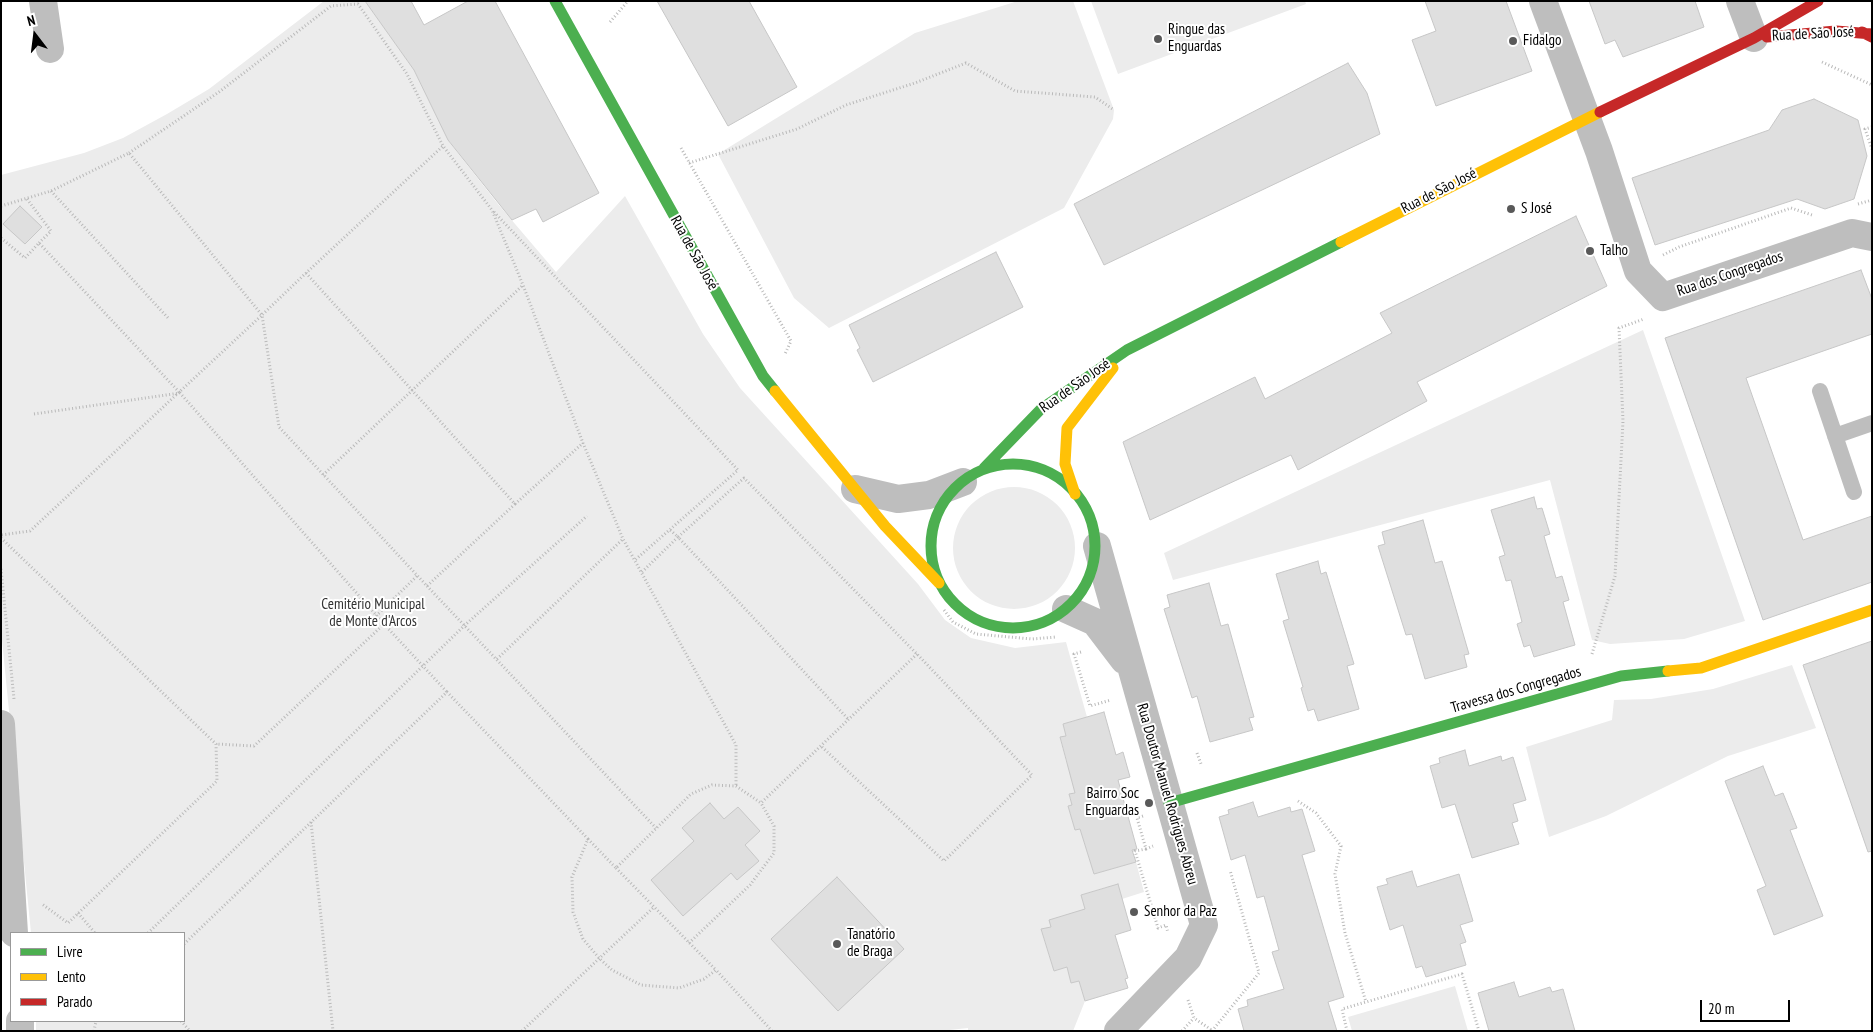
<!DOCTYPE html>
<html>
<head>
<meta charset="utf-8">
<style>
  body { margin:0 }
  #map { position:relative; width:1873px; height:1032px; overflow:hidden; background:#fff; font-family:"PT Sans Narrow",sans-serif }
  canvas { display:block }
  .frame { position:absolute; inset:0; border:2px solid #000; pointer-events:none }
  .legend { position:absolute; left:10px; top:932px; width:175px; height:90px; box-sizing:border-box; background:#fff; border:1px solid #999; margin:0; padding:6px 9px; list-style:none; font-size:15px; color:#000 }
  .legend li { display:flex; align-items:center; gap:10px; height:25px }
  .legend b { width:25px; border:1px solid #999 }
  .north { position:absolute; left:10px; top:10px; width:50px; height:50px; -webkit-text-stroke:4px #fff; paint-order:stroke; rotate:345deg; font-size:14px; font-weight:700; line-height:20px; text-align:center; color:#000 }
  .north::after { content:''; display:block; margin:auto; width:18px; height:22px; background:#000; clip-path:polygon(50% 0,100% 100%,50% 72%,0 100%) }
  .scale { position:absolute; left:1700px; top:1000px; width:90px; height:22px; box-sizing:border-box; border:2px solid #000; border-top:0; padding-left:6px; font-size:15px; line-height:18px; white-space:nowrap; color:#000; -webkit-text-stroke:4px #fff; paint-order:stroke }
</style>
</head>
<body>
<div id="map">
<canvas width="1873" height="1032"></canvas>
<div class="frame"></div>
<ul class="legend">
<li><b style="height:6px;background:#4caf50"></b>Livre</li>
<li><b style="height:6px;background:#ffc107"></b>Lento</li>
<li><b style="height:6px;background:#c62828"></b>Parado</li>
</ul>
<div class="north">N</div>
<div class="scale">20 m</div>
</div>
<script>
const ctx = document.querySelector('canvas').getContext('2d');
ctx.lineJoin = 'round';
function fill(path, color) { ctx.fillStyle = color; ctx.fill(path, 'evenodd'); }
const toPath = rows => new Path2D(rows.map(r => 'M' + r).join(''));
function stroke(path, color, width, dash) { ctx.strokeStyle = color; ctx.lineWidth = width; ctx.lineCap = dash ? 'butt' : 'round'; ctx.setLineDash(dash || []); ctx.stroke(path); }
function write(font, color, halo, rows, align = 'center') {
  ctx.font = font + ' "PT Sans Narrow",sans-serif'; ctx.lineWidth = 4; ctx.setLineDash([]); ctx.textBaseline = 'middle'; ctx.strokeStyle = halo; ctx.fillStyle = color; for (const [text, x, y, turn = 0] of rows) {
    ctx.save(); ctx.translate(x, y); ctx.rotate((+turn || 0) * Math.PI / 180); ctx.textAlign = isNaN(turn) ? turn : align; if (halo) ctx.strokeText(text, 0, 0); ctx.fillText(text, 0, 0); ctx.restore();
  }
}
fill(toPath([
  [324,1,365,1,414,70,450,143,498,204,556,272,625,196,703,334,740,388,918,584,945,620,971,638,1015,648,1066,642,1087,717,1063,724,1066,736,1060,738,1066,761,1082,791,1069,795,1072,805,1068,806,1075,830,1080,829,1094,874,1136,862,1144,892,1122,899,1120,891,1107,887,1081,895,1087,916,1041,930,1054,971,1067,967,1071,983,1079,981,1085,1001,1073,1031,968,1031,968,1028,940,1031,36,1031,36,1021,184,1021,184,933,31,933,1,630,1,175,84,153,123,138,167,114,209,89],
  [1018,1,1073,1,1114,110,1113,119,1064,208,829,328,794,298,718,154,915,33],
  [1091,1,1305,1,1306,4,1118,74],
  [1643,330,1745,621,1684,639,1610,644,1592,640,1550,480,1173,580,1164,553],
  '953 548a61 61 0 1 1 122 0a61 61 0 1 1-122 0Z',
  [1792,665,1816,728,1728,756,1606,816,1549,837,1526,747,1612,720,1614,700,1651,699,1713,689],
  [1455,986,1468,1031,1352,1031,1348,1017]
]), '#ececec');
const building = toPath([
  [365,1,411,1,424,25,468,1,495,1,599,193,543,222,536,209,512,220,448,140,414,70,365,1],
  [657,1,749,1,797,87,728,126,657,1],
  [1425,1,1506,1,1532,71,1436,106,1412,40,1436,31,1425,1],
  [1589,1,1695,1,1704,27,1623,57,1615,40,1605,44,1589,1],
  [1348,63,1367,93,1380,134,1104,265,1074,204,1348,63],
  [1814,99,1858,120,1867,156,1854,199,1825,209,1797,199,1655,245,1632,178,1769,130,1782,110,1814,99],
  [20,206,42,227,25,244,3,224,20,206],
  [1576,216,1607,286,1417,382,1427,401,1298,470,1291,455,1150,520,1123,442,1255,377,1265,399,1392,333,1380,313,1576,216],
  [996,252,1023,307,873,382,857,350,860,348,849,325,996,252],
  [1861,270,1872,299,1872,334,1746,378,1803,540,1872,516,1872,582,1763,620,1665,338,1861,270],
  [1534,497,1537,509,1542,508,1550,534,1544,536,1556,578,1562,576,1569,600,1563,602,1575,645,1534,657,1530,645,1524,647,1517,624,1522,622,1511,580,1506,581,1499,557,1505,555,1491,510,1534,497],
  [1423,520,1435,563,1442,561,1469,654,1464,655,1467,667,1425,679,1412,634,1406,635,1378,546,1385,544,1382,532,1423,520],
  [1318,561,1321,574,1326,572,1354,664,1347,666,1359,709,1318,721,1314,709,1308,711,1301,688,1303,687,1283,621,1289,619,1276,574,1318,561],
  [1209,583,1221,626,1228,624,1254,717,1249,718,1253,730,1210,742,1197,696,1192,698,1164,609,1170,607,1167,595,1209,583],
  [1872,641,1872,851,1868,852,1803,665,1872,641],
  [1104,712,1116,755,1123,752,1130,777,1118,780,1137,849,1132,850,1136,862,1094,874,1080,829,1075,830,1068,806,1072,805,1069,794,1075,793,1060,737,1066,736,1063,724,1104,712],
  [1465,750,1469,766,1501,756,1502,761,1513,757,1526,800,1513,804,1518,821,1512,823,1519,844,1472,858,1455,804,1442,808,1430,766,1440,763,1439,758,1465,750],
  [1763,766,1775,796,1783,793,1797,828,1790,830,1823,916,1774,935,1757,890,1766,886,1725,781,1763,766],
  [1253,802,1258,817,1290,807,1291,812,1302,809,1315,851,1302,855,1344,997,1328,1002,1337,1031,1244,1031,1238,1009,1248,1006,1247,1000,1284,989,1272,952,1279,950,1264,896,1257,898,1245,855,1231,860,1219,817,1229,814,1228,810,1253,802],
  [710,803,724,819,738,807,760,831,745,845,759,861,737,880,731,873,683,916,651,880,694,841,682,828,710,803],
  [1412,871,1417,887,1459,874,1473,921,1460,925,1466,942,1460,944,1466,965,1426,977,1422,966,1416,968,1403,925,1390,930,1377,887,1388,884,1386,879,1412,871],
  [837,877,904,949,838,1011,771,939,837,877],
  [1118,884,1131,930,1115,935,1128,978,1125,979,1128,988,1085,1001,1079,981,1071,983,1067,967,1054,971,1041,929,1051,927,1049,920,1085,909,1081,895,1118,884],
  [1514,982,1519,997,1550,987,1552,992,1563,989,1575,1031,1489,1031,1478,993,1514,982]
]);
fill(building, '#dfdfdf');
stroke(building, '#c7c7c7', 1);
stroke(toPath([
  [610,22,628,1],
  [1822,62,1872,85],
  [1872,127,1865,129,1872,149],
  [681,148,791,341,785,354],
  [129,153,219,92,331,6,358,4,407,74,443,146,492,210,523,285,583,443,623,539,736,745,736,786],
  [689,163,797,129,846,105,915,83,966,63,1015,91,1095,97,1114,110],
  [51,191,169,319],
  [27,199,51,231,39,243],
  [1858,204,1872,200],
  [1,206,51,191,129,153,262,315,30,531,1,535],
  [494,212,738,470,635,560],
  [1,238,25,258,39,243,180,393],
  [1663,255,1679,247,1791,208,1812,215],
  [306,273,515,504,427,586,279,427,262,315,306,273,443,146],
  [34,414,180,393,384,624,254,746,216,744],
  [323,475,523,285],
  [515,504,583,443],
  [1,538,216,744,217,781,68,923,42,904],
  [1,569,14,699],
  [642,572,678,537,669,529],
  [427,586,656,828],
  [944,610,953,622,976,634,1032,639,1056,637],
  [376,616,418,575],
  [384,624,447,692],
  [1081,652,1074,654,1090,706,1111,700],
  [1592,654,1615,576,1623,421,1619,328,1644,319],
  [497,659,623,539],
  [822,747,944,861,1032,775,917,654,744,478,678,537,849,720],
  [1197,753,1201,764],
  [1298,801,1316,813,1341,846,1335,874,1345,933,1366,1002],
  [1143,816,1137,818,1146,849,1153,846],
  [311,822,333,1031],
  [588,839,616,868,691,794,712,785,736,786,761,803,917,654],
  [1146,849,1135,851,1158,928,1166,925,1168,933],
  [616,868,716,970],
  [78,913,95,933],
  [148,933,465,625,587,516],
  [689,943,750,885,774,853,774,826,761,803],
  [184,944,447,692,588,839,572,877,573,912,583,939,599,958,612,970,641,985,679,988,704,979,716,970,772,1031],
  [1188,1000,1194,1018,1213,1031],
  [181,1021,190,1031],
  [94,1031,96,1021],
  [522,1031,654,907],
  [1182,1031,1194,1018],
  [1212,1031,1259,973,1230,870],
  [1347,1031,1342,1009,1462,974,1479,1031]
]), '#b9b9b9', 3, [1, 2.5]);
stroke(toPath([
  [1820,391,1854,492],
  [1835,436,1872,423]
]), '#bebebe', 16);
stroke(toPath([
  [43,1,50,49],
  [1543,1,1599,151,1638,271,1663,297,1852,233,1872,237],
  [1740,1,1754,38],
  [855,489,898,499,929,495,963,482],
  [1097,546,1204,925,1188,958,1118,1031],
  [1066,609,1095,622,1124,660],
  [1,724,14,933],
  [20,1021,20,1031]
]), '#bebebe', 28);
stroke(toPath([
  [555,1,763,376,775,391],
  '931 546a82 82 0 1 1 164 0a82 82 0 1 1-164 0Z',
  [984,468,1041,409,1127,350,1341,242],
  [1169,803,1621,676,1668,671]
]), '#4caf50', 11);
stroke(toPath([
  [1341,242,1600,112],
  [775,391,885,526,939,583],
  [1075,494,1065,464,1067,428,1113,368],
  [1668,671,1701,668,1872,610]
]), '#ffc107', 11);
stroke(toPath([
  [1862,32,1872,37],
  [1767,37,1836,31,1872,34],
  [1600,112,1754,38,1818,1]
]), '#c62828', 11);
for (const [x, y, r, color] of [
  [1158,39,5,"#595959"],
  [1513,41,5,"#595959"],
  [1511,209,5,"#595959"],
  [1590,251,5,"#595959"],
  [1149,803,5,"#595959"],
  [1134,912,5,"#595959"],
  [837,944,5,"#595959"]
]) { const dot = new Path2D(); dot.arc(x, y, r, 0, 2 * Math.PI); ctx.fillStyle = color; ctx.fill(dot); stroke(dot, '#fff', 2); }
write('15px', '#000', '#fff', [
  ["Ringue das",1168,30],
  ["Enguardas",1168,47],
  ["Fidalgo",1523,41],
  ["S José",1521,209],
  ["Talho",1600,251],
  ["Bairro Soc",1139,794,"right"],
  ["Enguardas",1139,811,"right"],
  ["Senhor da Paz",1144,912],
  ["Tanatório",847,935],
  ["de Braga",847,952]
], 'left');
write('15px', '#000', '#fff', [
  ["Rua de São José",1813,34,-3],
  ["Rua de São José",1439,191,-27],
  ["Rua de São José",694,253,61],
  ["Rua dos Congregados",1730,274,-19],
  ["Rua de São José",1075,386,-35],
  ["Travessa dos Congregados",1516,690,-16],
  ["Rua Doutor Manuel Rodrigues Abreu",1167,794,74]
]);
write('15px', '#333', '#fff', [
  ["Cemitério Municipal",373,605],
  ["de Monte d'Arcos",373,622]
]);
</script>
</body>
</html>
